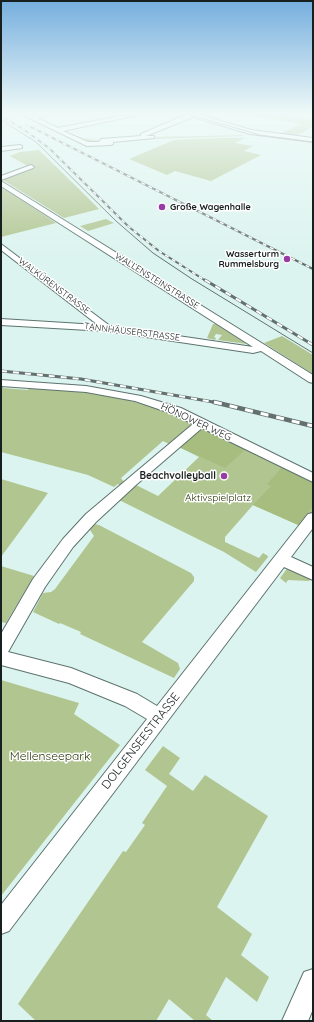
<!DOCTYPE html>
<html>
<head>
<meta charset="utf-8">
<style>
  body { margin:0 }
  #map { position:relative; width:314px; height:1022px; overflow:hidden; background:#dcf4ef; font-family:Quicksand,sans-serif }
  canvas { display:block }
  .frame { position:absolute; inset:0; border:2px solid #18201f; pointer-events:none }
</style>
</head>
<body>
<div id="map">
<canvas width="314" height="1022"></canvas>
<div class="frame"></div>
</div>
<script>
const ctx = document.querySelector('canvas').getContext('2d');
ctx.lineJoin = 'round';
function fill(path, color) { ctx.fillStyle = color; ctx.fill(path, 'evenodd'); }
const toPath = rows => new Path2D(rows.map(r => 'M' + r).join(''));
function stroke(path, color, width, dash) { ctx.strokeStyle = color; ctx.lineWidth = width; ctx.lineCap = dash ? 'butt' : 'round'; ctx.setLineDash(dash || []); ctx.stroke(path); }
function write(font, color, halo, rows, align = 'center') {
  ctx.font = font + ' Quicksand,sans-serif'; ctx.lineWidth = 3; ctx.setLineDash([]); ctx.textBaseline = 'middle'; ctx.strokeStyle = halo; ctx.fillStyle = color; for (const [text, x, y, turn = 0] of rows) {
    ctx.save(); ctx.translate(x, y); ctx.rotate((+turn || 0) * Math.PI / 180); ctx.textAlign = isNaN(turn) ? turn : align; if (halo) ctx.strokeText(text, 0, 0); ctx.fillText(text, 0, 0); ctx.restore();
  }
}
fill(toPath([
  [247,114,277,114,308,120,313,117,313,127,295,136,280,134,300,124],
  [242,135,245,136,155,139,92,144,87,141,84,141,84,139,91,139,100,141,153,137],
  [222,138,245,138,235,143,253,146,244,151,261,155,211,181,175,171,167,175,129,159,174,140],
  [39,150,78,188,99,209,64,218,3,180,31,168,10,156,20,152],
  [1,187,23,201,56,223,1,237],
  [106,219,114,223,88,231,80,226],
  [213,324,216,324,247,344,218,340,222,335,216,334,214,337,216,338,215,340,207,338],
  [282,336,313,355,313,374,264,343],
  [4,384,3,388,28,390,30,386,114,396,169,412,192,422,193,424,171,445,163,441,121,478,124,482,121,486,118,484,114,487,88,475,1,452,1,385],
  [202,428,313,480,313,511,301,526,253,505,225,537,225,542,259,558,263,553,268,556,268,557,256,572,224,552,119,500,136,485,158,496,199,457,179,447],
  [1,479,48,493,1,557],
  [94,524,99,525,191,573,194,577,194,581,142,642,178,663,180,669,174,678,80,634,81,632,60,623,59,624,33,612,43,593,51,592,55,589,94,536,90,530],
  [1,566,34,576,6,623,1,622],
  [289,566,312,577,309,581,288,580,286,583,280,578],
  [1,680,79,703,74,714,120,745,1,896],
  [163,746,180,758,169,774,193,791,205,775,268,816,217,907,252,934,241,955,269,977,263,989,257,1002,226,977,206,1015,213,1021,195,1021,169,999,156,1021,36,1021,18,1004,123,851,126,852,145,825,142,823,167,786,145,770]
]), '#b1c590');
fill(toPath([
  [202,428,206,429,246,449,225,468,181,448,180,443],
  [283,466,313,481,313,506,298,525,253,505,271,486,267,484]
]), '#a6bd7f');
const minor = toPath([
  [21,114,32,116,54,114,37,118,58,128,130,114,143,114,63,131,88,142,99,142,101,139,141,136,141,134,187,114,197,114,251,130,313,138,313,142,250,134,193,117,146,136,154,136,154,138,113,142,113,144,111,145,87,146,21,114],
  [20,145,22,146,22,148,1,151,1,147,20,145],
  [31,165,34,167,33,168,1,180,1,176,31,165],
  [1,181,313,375,313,383,309,382,261,351,253,353,106,331,1,325,1,319,98,325,1,250,1,244,110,326,253,347,1,186,1,181],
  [1,380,86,386,141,396,181,408,313,473,313,482,202,428,137,484,96,522,73,547,45,587,8,652,71,668,137,694,157,706,308,514,313,513,313,528,291,557,313,567,313,580,284,567,9,931,1,934,1,905,147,719,125,706,69,683,1,665,1,634,33,579,63,539,86,514,193,424,173,414,135,401,86,392,1,386,1,380],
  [313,969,313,1009,308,1021,282,1021,304,972,313,969]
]);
stroke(minor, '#5d736e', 2);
fill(minor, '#fff');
stroke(toPath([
  [187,114,260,135,313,142],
  [1,120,36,142,116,221,153,253,192,279,313,353]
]), '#62706e', 1);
const railFar2 = toPath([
  [1,116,23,129,49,148,129,227,159,251,206,281],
  [27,125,313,269]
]);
const railFar1 = toPath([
  [205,280,313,345],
  [1,371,81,379,219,403]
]);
const rail = toPath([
  [214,402,313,426]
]);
stroke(railFar2, '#62706e', 2);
stroke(railFar1, '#62706e', 3);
stroke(rail, '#62706e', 4.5);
stroke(railFar2, '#fff', 1.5, [4]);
stroke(railFar1, '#fff', 2, [6]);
stroke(rail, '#fff', 3, [8]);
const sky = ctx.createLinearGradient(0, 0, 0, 258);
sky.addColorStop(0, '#75aede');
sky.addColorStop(0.44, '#effaf8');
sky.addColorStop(1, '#effaf800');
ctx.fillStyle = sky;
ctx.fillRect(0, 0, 314, 258);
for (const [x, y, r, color] of [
  [162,207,4,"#993ba4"],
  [287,259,4,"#993ba4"],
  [224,476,4,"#993ba4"]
]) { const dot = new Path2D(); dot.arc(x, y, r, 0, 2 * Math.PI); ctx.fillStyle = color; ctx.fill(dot); stroke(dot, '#fff', 1.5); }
write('bold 9px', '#18201f', '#fff', [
  ["Große Wagenhalle",170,207],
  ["Wasserturm",279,254,"right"],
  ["Rummelsburg",279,264,"right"]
], 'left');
write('9px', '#18201f', '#fff', [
  ["WALLENSTEINSTRASSE",157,281,32],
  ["WALKÜRENSTRASSE",54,286,37],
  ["TANNHÄUSERSTRASSE",132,332,7]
]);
write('10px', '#18201f', '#fff', [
  ["HÖNOWER WEG",196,422,25]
]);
write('bold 10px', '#18201f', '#fff', [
  ["Beachvolleyball",216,476]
], 'right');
write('10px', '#283608', '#fff', [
  ["Aktivspielplatz",218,498]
]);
write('12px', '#18201f', '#fff', [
  ["DOLGENSEESTRASSE",141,741,-52]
]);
write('12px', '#283608', '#fff', [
  ["Mellenseepark",50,756]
]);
</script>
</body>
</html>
